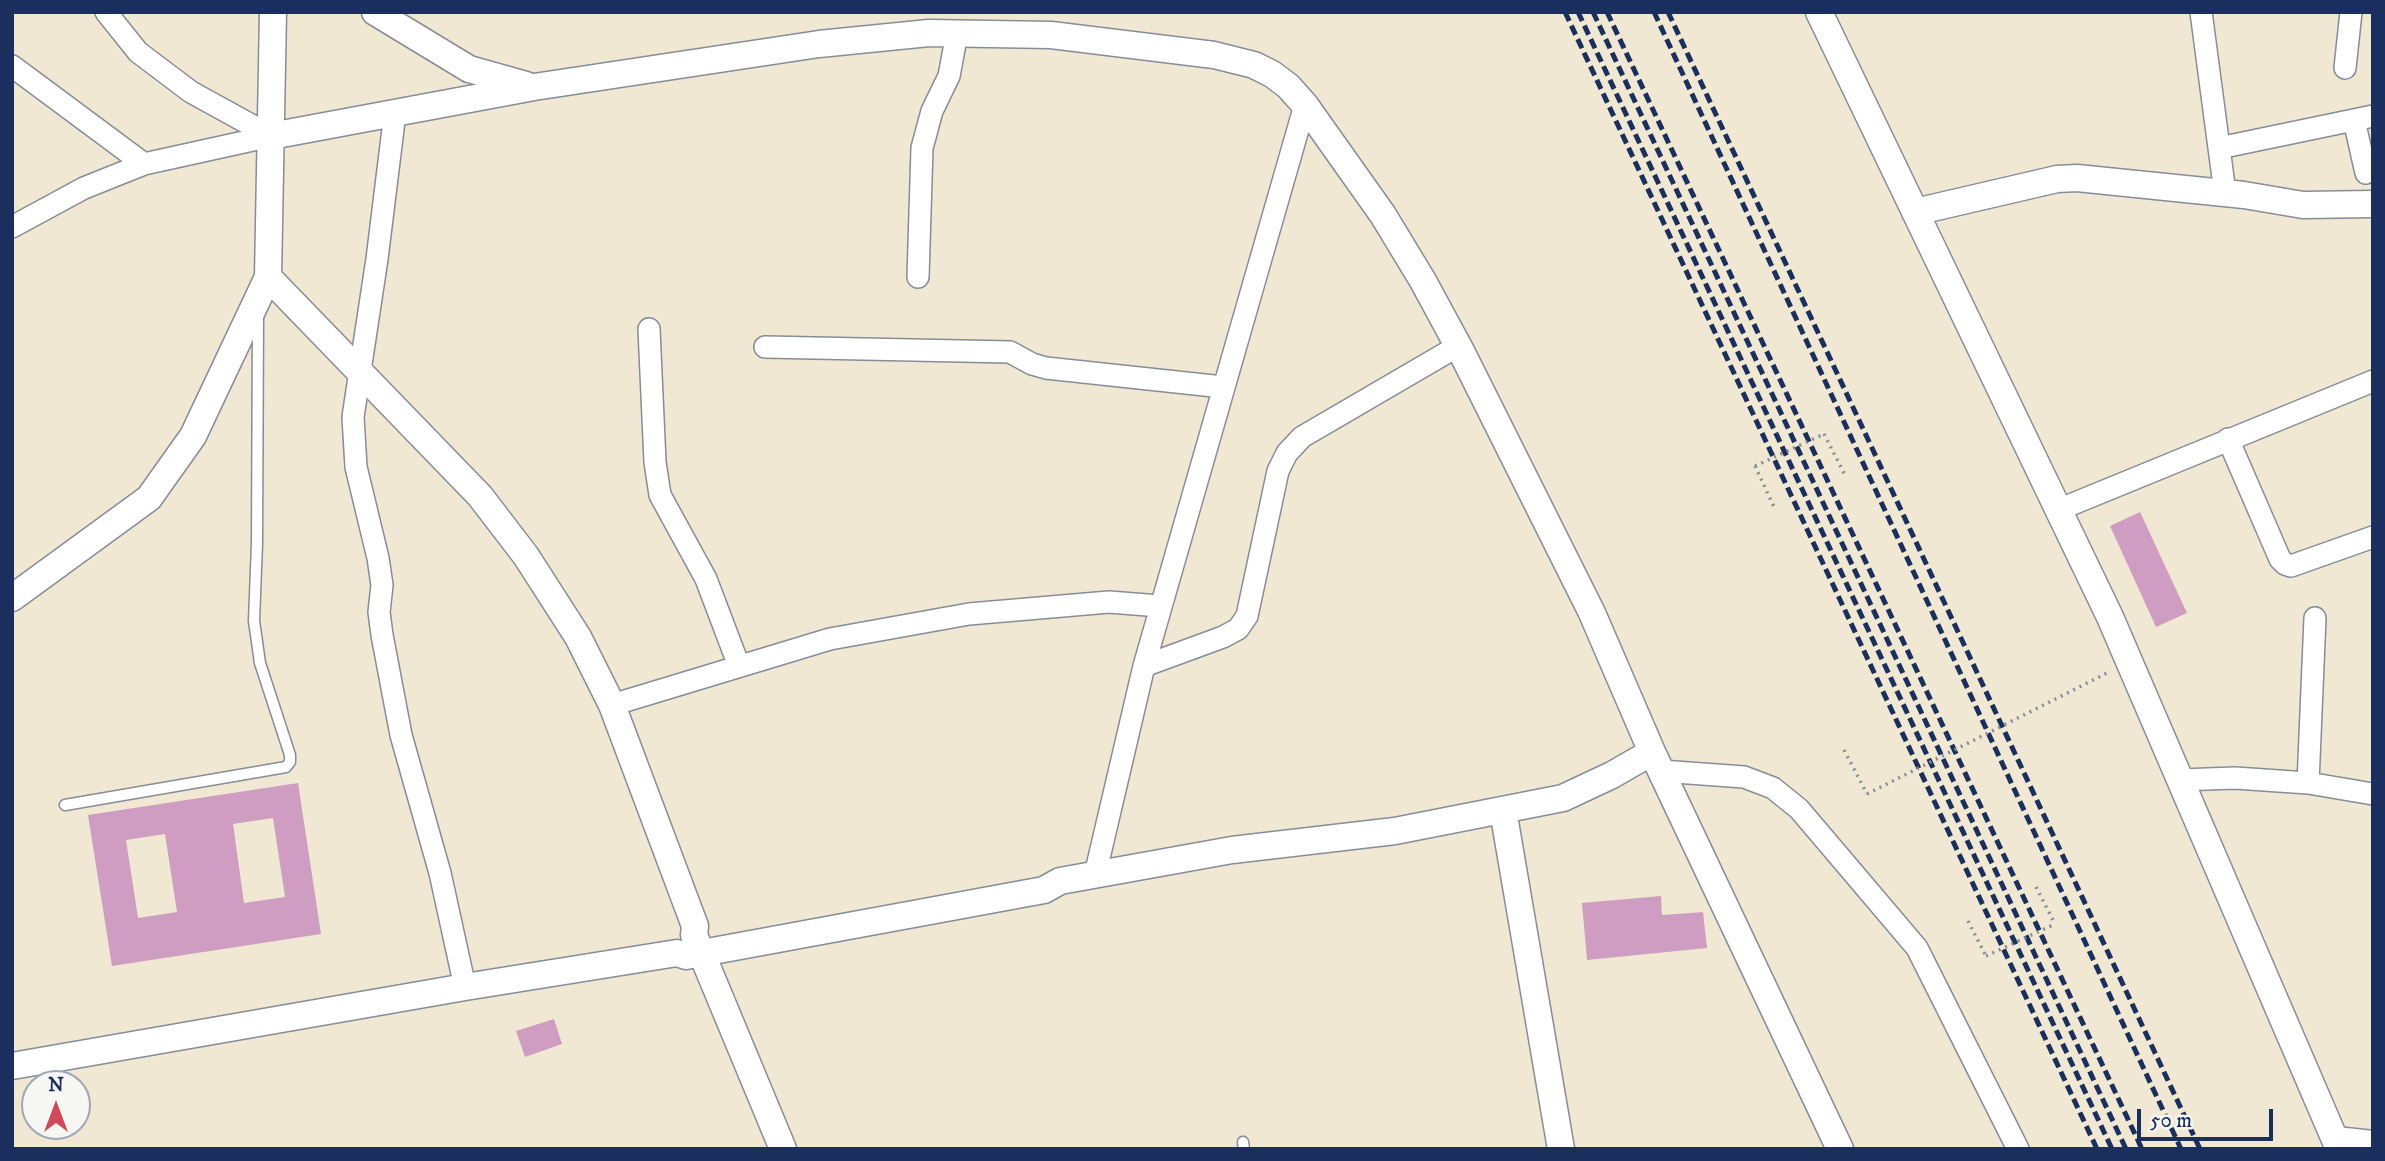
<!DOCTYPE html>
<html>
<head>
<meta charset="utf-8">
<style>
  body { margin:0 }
  #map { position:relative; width:2385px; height:1161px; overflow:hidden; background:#f0e8d2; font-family:"IM FELL DW Pica",serif }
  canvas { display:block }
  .frame { position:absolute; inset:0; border:14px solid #1b2f5e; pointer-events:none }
  .north { position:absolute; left:21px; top:1070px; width:70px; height:70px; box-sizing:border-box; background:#f6f6f2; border:2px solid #9ea6b7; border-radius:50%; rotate:0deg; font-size:19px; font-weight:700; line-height:28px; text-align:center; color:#1b2f5e }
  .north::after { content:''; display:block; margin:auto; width:24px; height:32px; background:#d1495b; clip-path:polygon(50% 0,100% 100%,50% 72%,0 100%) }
  .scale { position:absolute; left:2137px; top:1109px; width:136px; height:32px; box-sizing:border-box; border:4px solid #1b2f5e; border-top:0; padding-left:9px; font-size:21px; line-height:24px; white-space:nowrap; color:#1b2f5e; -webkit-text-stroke:5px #f6f6f2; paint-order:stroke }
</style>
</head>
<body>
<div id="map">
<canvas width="2385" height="1161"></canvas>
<div class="frame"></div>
<div class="north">N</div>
<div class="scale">50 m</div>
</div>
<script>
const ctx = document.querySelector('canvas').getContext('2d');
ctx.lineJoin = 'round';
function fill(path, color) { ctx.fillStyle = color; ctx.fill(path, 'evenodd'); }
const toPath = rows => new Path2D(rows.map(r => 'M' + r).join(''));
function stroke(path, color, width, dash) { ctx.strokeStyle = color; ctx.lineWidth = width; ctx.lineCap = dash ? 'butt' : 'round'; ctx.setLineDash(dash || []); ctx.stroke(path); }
fill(toPath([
  [2140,512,2187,613,2156,627,2110,526],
  [298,783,321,934,112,966,88,815],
  [273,818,285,897,244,903,233,824],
  [165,834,177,912,138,918,126,840],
  [1661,896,1662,915,1703,912,1707,948,1587,960,1582,903],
  [554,1019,562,1044,525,1057,516,1031]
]), '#cf9dc1');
const service = toPath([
  [65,805,286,767,290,762,290,755,260,663,254,621,257,543,258,314],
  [1243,1142,1244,1149]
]);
const minor = toPath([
  [106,12,138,52,191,92,271,136],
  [2201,12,2225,193],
  [12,66,144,164],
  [2345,68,2351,12],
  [395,113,377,259,353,417,356,467,378,558,382,585,379,612,382,635,401,735,440,873,465,987],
  [2354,120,2366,173],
  [2219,148,2373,116],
  [12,227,84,188,144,164,271,136],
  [918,277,922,148,932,111,949,76,957,33],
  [649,329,655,462,660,495,706,579,739,666],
  [765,347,1010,352,1032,364,1046,368,1223,387],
  [2228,439,2280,559,2285,564,2291,566,2373,537],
  [2058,510,2373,381],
  [1144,666,1223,637,1238,629,1247,616,1278,471,1287,453,1302,437,1458,346],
  [612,705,830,639,969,614,1109,602,1160,606],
  [1661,771,1744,777,1773,788,1799,809,1917,948,2018,1149],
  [2180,780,2235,778,2308,783,2373,794],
  [2308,783,2315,618],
  [1095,875,1144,666,1305,105]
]);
const tertiary = toPath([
  [273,12,268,277,480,496,526,556,578,637,612,705,695,926,694,935,783,1149],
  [375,12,469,69,526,85],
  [1819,12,2110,617,2339,1149],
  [271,136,534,87,819,44,929,33,1051,35,1214,55,1254,65,1272,74,1288,86,1305,105,1383,215,1423,281,1462,353,1592,613,1652,752,1840,1149],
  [1915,212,2057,179,2077,178,2244,195,2303,205,2373,204],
  [12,598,149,498,193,436,268,277],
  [1503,810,1561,1149],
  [12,1066,465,987,677,953,686,956,702,953,1044,890,1060,881,1232,850,1395,831,1563,798,1612,775,1652,752],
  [2336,1140,2373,1144]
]);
stroke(service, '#868c98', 13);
stroke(minor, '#868c98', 24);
stroke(tertiary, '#868c98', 29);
stroke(toPath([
  [1824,434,1845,475],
  [1755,466,1774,507],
  [1844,750,1867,794],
  [2036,887,2055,924],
  [1968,921,1986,956]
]), '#868c98', 3.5, [2, 5]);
stroke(service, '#fff', 10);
stroke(minor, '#fff', 21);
stroke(tertiary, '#fff', 26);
stroke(toPath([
  [1565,12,2097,1149],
  [1578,12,2112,1149],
  [1593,12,2126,1149],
  [1607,12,2142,1149],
  [1654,12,2181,1149],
  [1668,12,2200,1149]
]), '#1b2f5e', 5, [10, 5]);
stroke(toPath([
  [1755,466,1824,434],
  [1867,794,2109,672],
  [1986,956,2055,924]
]), '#868c98', 3.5, [2, 5]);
</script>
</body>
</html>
